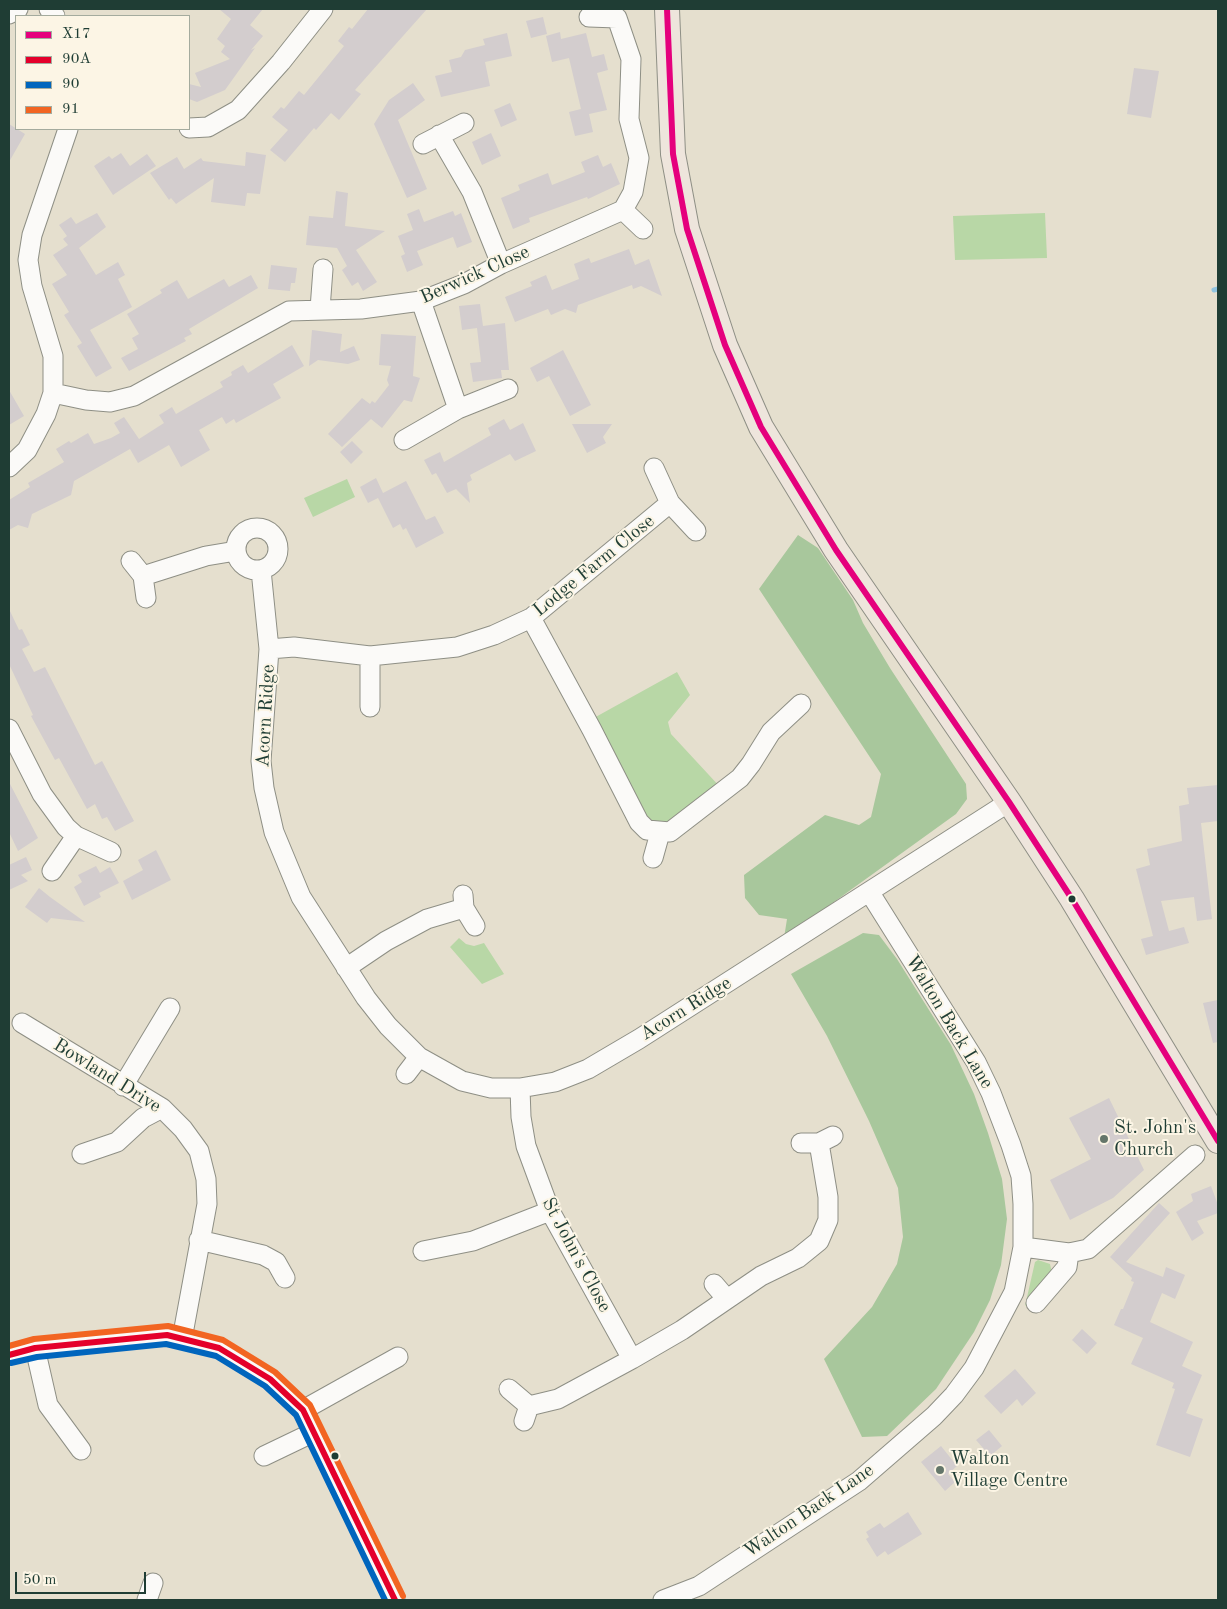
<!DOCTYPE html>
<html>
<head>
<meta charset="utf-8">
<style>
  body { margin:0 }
  #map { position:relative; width:1227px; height:1609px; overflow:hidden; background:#e5dfce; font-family:"Old Standard TT",serif }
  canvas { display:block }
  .frame { position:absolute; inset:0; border:10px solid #1f3d34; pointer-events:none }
  .legend { position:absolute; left:15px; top:15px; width:175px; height:115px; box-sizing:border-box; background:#fcf5e5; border:1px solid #a4ab9e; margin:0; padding:6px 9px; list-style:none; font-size:15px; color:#1f3d34 }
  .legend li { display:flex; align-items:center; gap:10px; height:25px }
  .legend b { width:25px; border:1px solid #a4ab9e }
  .scale { position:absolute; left:15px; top:1572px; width:131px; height:22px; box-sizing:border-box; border:2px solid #1f3d34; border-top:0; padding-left:6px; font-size:15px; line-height:18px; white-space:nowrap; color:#1f3d34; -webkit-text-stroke:4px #fcf5e5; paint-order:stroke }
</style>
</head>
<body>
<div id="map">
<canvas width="1227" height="1609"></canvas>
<div class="frame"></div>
<ul class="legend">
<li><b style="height:6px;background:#e5007d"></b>X17</li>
<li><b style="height:6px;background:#e4002b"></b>90A</li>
<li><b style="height:6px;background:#0065bd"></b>90</li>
<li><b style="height:6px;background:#f26522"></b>91</li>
</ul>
<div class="scale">50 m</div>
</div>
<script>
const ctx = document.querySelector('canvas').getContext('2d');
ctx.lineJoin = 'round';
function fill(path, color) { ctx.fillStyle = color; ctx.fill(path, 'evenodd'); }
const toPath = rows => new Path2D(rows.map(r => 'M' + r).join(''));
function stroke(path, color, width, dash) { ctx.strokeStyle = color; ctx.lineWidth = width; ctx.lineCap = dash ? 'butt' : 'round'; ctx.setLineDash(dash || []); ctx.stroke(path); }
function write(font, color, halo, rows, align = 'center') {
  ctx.font = font + ' "Old Standard TT",serif'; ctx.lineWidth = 4; ctx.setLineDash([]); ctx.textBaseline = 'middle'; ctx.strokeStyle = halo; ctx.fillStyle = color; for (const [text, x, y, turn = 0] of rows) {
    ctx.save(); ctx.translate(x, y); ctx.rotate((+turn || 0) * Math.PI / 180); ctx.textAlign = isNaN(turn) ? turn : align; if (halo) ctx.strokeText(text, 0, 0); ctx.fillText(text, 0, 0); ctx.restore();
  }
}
fill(toPath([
  [1045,213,1047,258,955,260,953,216],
  [347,479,355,497,313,517,304,498],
  [677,672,690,695,668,722,671,734,721,788,668,826,647,825,592,719],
  [459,938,466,944,474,946,484,943,504,974,482,984,450,947],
  [1038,1260,1050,1264,1053,1278,1025,1306,1035,1262]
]), '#b8d7a6');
fill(toPath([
  [798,535,818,548,853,600,863,623,890,668,966,784,967,799,956,814,784,938,787,919,759,915,745,898,744,875,825,815,859,825,871,817,881,774,759,589],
  [863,933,879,935,897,959,951,1045,974,1094,988,1133,1002,1179,1007,1219,1001,1265,990,1300,974,1332,936,1389,887,1436,862,1437,824,1359,872,1307,897,1264,903,1237,898,1188,869,1121,827,1036,791,974]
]), '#a8c79c');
stroke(toPath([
  [1214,290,1218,289]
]), '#91c4df', 5);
fill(toPath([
  [219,9,263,9,250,25,263,36,251,50,255,48,225,90,197,102,189,99,189,84,201,87,195,73,230,59,221,52,225,46,217,39,231,19],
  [368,9,427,9,355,90,361,94,339,120,331,113,316,130,314,128,285,162,270,150,288,130,272,117,281,107,284,109,299,91,304,95,344,46,338,41,349,27,352,29],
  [543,17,547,34,531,38,526,21],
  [560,32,561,39,586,33,592,57,604,54,608,70,597,73,607,110,589,114,593,132,575,136,569,112,581,109,569,58,552,62,546,36],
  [507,33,512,56,485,62,490,86,441,97,435,76,452,72,449,60,461,57,465,50,485,45,483,39],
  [1134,68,1159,71,1151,118,1127,114],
  [413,83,425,100,398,120,427,189,407,198,374,124,389,100],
  [510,103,517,120,501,127,494,110],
  [9,124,25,134,9,162],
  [491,133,501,156,482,165,472,142],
  [246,152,266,155,260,194,247,193,245,206,211,202,214,178,176,204,171,198,169,200,150,173,177,157,184,169,201,158,203,161,245,166],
  [121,153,130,166,147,154,156,166,113,195,94,166,109,156,112,159],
  [598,155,603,167,611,163,620,184,588,199,587,197,529,218,530,222,513,229,501,198,520,190,518,185,548,173,552,185,585,172,581,162],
  [336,191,348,193,345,226,385,231,356,250,377,282,363,291,358,282,352,286,342,270,347,266,337,248,306,245,309,216,333,218],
  [419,209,424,222,453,211,455,216,461,213,472,242,457,248,453,237,417,251,423,265,407,272,401,256,405,254,398,236,413,230,407,214],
  [97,213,106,227,79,248,96,275,118,262,125,275,118,279,132,307,90,330,112,368,96,377,77,346,82,343,64,315,69,312,52,284,67,275,53,255,68,245,63,239,67,236,59,225,71,217,76,224],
  [629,249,635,265,649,259,662,296,641,286,633,289,632,285,578,305,576,313,565,309,551,315,548,309,515,322,505,297,532,286,530,282,546,275,552,290,579,279,574,264,589,258,591,263],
  [271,265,297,268,295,283,291,283,290,291,268,289],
  [251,275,258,288,189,329,192,334,184,338,186,341,129,371,121,358,138,349,132,338,139,334,127,314,162,293,160,290,177,280,188,299,224,279,229,287],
  [480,304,483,326,505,323,509,370,501,370,502,378,473,382,470,363,481,362,477,328,462,330,459,306],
  [312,330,342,334,340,352,354,346,360,360,348,364,318,360,309,366],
  [381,334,416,336,413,376,420,378,412,402,404,400,382,428,371,419,342,447,328,434,362,398,370,404,372,401,375,403,389,385,387,380,391,366,379,365],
  [292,345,304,366,273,384,281,398,236,423,234,419,226,424,222,417,199,430,210,450,181,467,169,445,138,463,130,449,74,481,71,495,32,514,28,528,18,525,9,530,9,500,30,487,28,483,64,462,56,449,69,441,71,443,88,433,94,444,111,438,120,433,114,423,124,417,139,439,164,423,159,415,172,407,176,414,223,387,220,382,232,375,231,372,243,365,248,373],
  [563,350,591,405,570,416,549,376,537,382,530,368],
  [9,390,24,416,9,425],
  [504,419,510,430,523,423,536,451,515,461,510,454,470,475,472,480,467,483,470,503,456,489,447,493,436,473,432,475,424,460,440,452,444,462,491,435,488,428],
  [572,424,612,424,603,437,606,443,587,453],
  [352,441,363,452,351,464,340,452],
  [376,478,383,493,406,481,426,520,435,516,444,533,416,548,406,528,403,530,400,524,393,528,378,498,368,503,360,487],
  [9,609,19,630,22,629,30,645,22,649,34,672,45,667,95,765,102,761,134,821,115,831,107,817,102,819,95,804,87,809,59,758,55,760,31,716,33,715,9,664],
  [9,782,38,838,18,851,9,832],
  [1218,785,1218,821,1201,823,1212,919,1197,921,1194,897,1161,901,1169,931,1184,927,1189,943,1146,955,1141,939,1153,936,1136,869,1150,865,1147,849,1182,841,1179,806,1189,804,1187,788],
  [156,850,171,880,132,900,123,881,143,870,138,860],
  [26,857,32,870,21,875,28,881,9,890,9,865],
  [96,866,100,873,110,867,119,883,99,893,101,897,84,906,74,887,82,882,78,875],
  [39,888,50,897,85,922,51,918,47,923,25,907],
  [1218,1000,1218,1042,1213,1043,1203,1003],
  [1109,1098,1144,1170,1113,1198,1070,1220,1050,1180,1091,1159,1069,1118],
  [1211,1186,1218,1205,1218,1213,1197,1221,1204,1233,1192,1241,1176,1212,1193,1201,1191,1194],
  [1159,1203,1170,1213,1126,1262,1163,1277,1166,1267,1185,1275,1175,1299,1162,1293,1150,1322,1193,1342,1182,1366,1202,1375,1186,1413,1203,1419,1190,1457,1156,1445,1175,1389,1172,1388,1174,1383,1131,1364,1143,1338,1114,1325,1121,1309,1123,1309,1134,1282,1131,1281,1132,1278,1110,1257],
  [1082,1329,1097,1343,1087,1354,1072,1340],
  [1015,1369,1036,1393,1022,1406,1017,1399,1001,1414,984,1396],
  [989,1430,1002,1446,990,1456,976,1440],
  [941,1446,957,1466,948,1474,955,1482,945,1491,921,1462],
  [908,1512,922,1534,888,1555,885,1551,877,1557,866,1539,869,1537,866,1532,880,1523,884,1528]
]), '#d3cdce');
const minor = toPath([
  [49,9,55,16],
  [9,14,18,9],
  [189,128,208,127,238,110,281,62,323,9],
  [439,135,472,192,501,264],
  [423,144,464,123],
  [623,210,643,229],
  [421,301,458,409],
  [320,309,323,269],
  [53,393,86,400,110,402,134,396,289,311,361,309,421,301,464,284,501,264,623,210,633,192,639,158,629,119,631,59,617,18,589,17],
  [404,440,458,409,508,389],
  [9,467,27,450,46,414,53,393,53,356,32,286,28,260,32,235,68,129],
  [654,468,670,503,696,531],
  '236 549a21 21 0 1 1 42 0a21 21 0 1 1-42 0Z',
  [131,561,143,576,146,598],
  [261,570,269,649,261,761,264,788,274,832,301,897,366,998,388,1026,419,1057,462,1081,491,1088,520,1088,555,1082,588,1069,639,1039,1009,802],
  [143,576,206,556,236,551],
  [531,618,592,730,639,822,647,830,670,832,740,778,751,764,771,732,801,704],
  [269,649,294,647,370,656,457,647,494,635,531,618,670,503],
  [370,707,370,656],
  [9,729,42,794,66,827,76,836,111,852],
  [653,858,660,833],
  [52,871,76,836],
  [463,895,464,908,475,926],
  [346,968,386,941,427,919,464,908],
  [22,1023,162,1108,183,1129,199,1151,206,1179,207,1204,182,1339],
  [406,1074,419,1057],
  [123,1086,170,1008],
  [520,1088,521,1117,526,1146,550,1211,632,1359,682,1330,761,1276,798,1258,819,1241,828,1220,828,1197,819,1143],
  [801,1143,819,1143,833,1136],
  [82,1154,117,1142,143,1118,162,1108],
  [199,1240,263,1255,276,1262,285,1278],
  [1023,1247,1069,1253,1088,1249,1195,1155],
  [423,1251,473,1241,550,1211],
  [714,1284,726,1298],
  [1036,1303,1067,1267,1069,1253],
  [35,1348,48,1405,81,1450],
  [9,1355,35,1348,167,1335,219,1348,270,1379,303,1410,395,1600],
  [509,1389,529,1406],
  [303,1410,398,1357],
  [524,1421,529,1406,558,1399,632,1359],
  [264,1456,314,1432],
  [147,1600,153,1583],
  [663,1600,699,1586,859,1481,934,1416,954,1395,974,1368,1014,1292,1023,1247,1023,1204,1021,1176,1011,1145,991,1093,976,1062,870,893]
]);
const major = toPath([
  [667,9,673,154,687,229,725,345,761,427,836,550,1009,802,1072,899,1218,1141]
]);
stroke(minor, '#8e8f85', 21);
stroke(major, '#8e8f85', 26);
stroke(minor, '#fbfaf8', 19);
stroke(major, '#eee5dc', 24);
stroke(toPath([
  [667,9,673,154,687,229,725,345,761,427,836,550,1009,802,1072,899,1218,1141]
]), '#e5007d', 6);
stroke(toPath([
  [9,1355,35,1348,167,1335,219,1348,270,1379,303,1410,395,1600]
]), '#e4002b', 6);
stroke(toPath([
  [11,1363,37,1357,166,1344,216,1356,265,1386,296,1415,385,1600]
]), '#0065bd', 6);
stroke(toPath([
  [9,1346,34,1339,168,1326,223,1340,275,1372,310,1405,403,1596]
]), '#f26522', 6);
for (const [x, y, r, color] of [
  [1072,899,4.5,"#1f3d34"],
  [1104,1139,5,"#64766a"],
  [335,1456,4.5,"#1f3d34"],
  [940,1470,5,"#64766a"]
]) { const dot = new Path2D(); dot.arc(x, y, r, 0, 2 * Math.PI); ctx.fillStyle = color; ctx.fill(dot); stroke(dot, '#fcf5e5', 2); }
write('19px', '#1f3d34', '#fcf5e5', [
  ["Berwick Close",475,275,-24],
  ["Lodge Farm Close",594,566,-39],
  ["Acorn Ridge",266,716,-87],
  ["Acorn Ridge",686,1009,-32],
  ["Walton Back Lane",949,1022,59],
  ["Bowland Drive",107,1076,32],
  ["St John's Close",576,1255,62],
  ["Walton Back Lane",809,1511,-34]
]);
write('19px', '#1f3d34', '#fcf5e5', [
  ["St. John's",1114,1128],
  ["Church",1114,1150],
  ["Walton",950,1459],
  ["Village Centre",950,1481]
], 'left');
</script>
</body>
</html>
